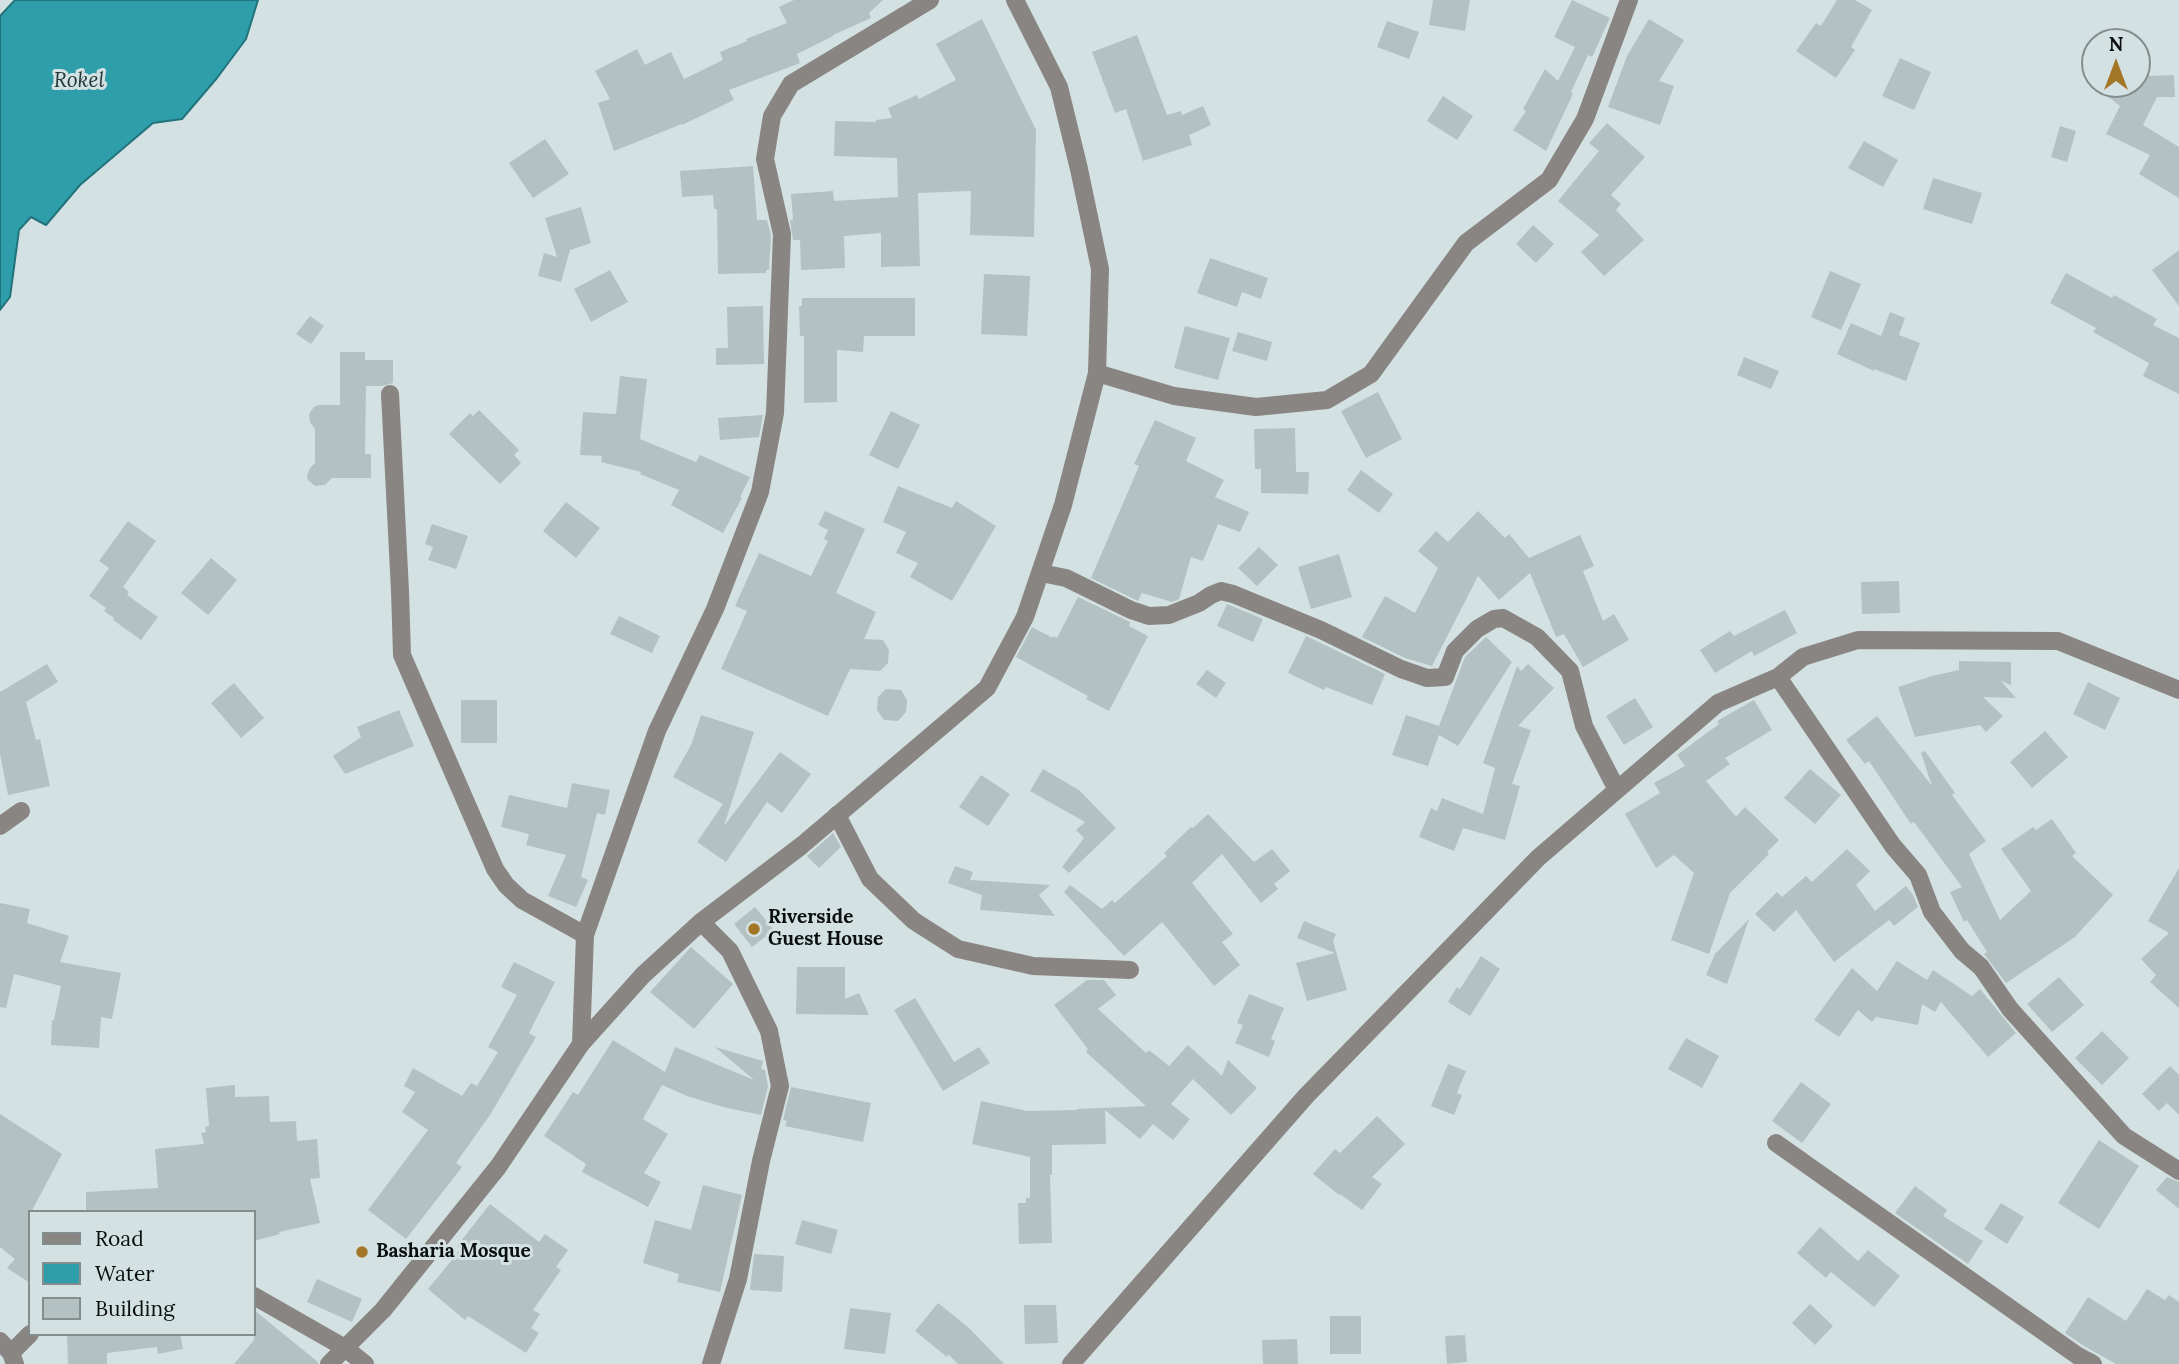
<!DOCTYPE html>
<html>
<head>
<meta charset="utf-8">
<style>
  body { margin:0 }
  #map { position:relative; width:2179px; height:1364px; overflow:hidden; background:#d4e1e3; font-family:Lora,serif }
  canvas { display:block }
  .legend { position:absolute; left:28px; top:1210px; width:228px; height:126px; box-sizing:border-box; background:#d4e1e3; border:2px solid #838d8e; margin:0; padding:9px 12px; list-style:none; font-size:21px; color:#0a0e0f }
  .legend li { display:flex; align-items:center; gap:14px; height:35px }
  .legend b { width:35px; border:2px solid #838d8e }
  .north { position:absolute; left:2081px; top:28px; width:70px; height:70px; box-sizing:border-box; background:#d4e1e3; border:2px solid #838d8e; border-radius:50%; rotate:0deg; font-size:19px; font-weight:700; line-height:28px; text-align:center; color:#0a0e0f }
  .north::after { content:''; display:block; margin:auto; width:24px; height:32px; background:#a37627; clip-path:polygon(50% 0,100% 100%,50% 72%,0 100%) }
</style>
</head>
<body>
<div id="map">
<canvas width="2179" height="1364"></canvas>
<ul class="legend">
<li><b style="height:9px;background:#888582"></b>Road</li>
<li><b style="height:19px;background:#2e9eaa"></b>Water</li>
<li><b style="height:19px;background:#b4c1c3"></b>Building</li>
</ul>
<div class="north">N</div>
</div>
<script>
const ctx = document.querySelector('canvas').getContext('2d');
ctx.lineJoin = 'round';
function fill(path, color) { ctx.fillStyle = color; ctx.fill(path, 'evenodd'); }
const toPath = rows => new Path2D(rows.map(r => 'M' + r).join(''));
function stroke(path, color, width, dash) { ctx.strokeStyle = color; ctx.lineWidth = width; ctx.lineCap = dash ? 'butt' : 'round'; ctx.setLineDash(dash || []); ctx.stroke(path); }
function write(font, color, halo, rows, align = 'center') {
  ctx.font = font + ' Lora,serif'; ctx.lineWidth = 6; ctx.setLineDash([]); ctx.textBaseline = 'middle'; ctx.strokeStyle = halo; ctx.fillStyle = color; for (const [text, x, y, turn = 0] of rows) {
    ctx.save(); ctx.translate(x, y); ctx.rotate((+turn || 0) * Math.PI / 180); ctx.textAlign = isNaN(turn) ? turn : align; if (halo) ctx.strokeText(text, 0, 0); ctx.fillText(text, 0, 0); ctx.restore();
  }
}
const water = toPath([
  [15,0,258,0,246,39,217,78,182,119,153,123,80,185,46,225,31,217,19,230,10,297,0,310,0,16,15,0]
]);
fill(water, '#2e9eaa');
stroke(water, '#23737c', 2);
fill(toPath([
  [794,0,883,0,869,13,871,18,833,35,833,36,797,54,800,63,729,90,734,100,682,125,682,124,614,151,598,103,610,99,595,71,637,49,645,65,671,52,684,79,723,60,720,52,747,41,746,39,787,23,779,7],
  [1433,0,1470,0,1465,31,1429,25],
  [1572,0,1610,18,1592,57,1588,55,1571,92,1573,94,1546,151,1513,130,1526,111,1523,109,1545,69,1558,81,1575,47,1554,37],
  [1837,0,1855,0,1872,10,1851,47,1855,50,1836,78,1796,51,1816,23,1821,26],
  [982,19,1036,130,1034,237,970,235,971,191,918,193,920,266,881,267,881,233,844,236,845,268,801,270,800,240,793,240,790,220,793,220,791,194,833,191,834,201,898,197,897,158,834,156,835,121,876,122,876,120,892,118,888,108,917,95,919,99,956,80,936,44],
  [1649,19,1684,40,1659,81,1674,86,1660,125,1608,107,1627,56],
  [1387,21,1419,32,1409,59,1377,47],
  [1137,35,1167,115,1181,111,1182,115,1203,106,1211,125,1189,135,1192,145,1143,161,1126,109,1115,113,1092,52],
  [1900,58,1931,72,1914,110,1882,96],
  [2174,75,2175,97,2157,97,2143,125,2179,147,2179,198,2139,174,2150,155,2106,134,2120,106,2092,84,2144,84,2143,76],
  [1443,96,1473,116,1457,140,1427,121],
  [1607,123,1645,157,1611,195,1621,204,1616,210,1644,240,1604,276,1581,252,1599,235,1558,201,1599,151,1589,143],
  [2060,126,2076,131,2067,162,2051,157],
  [545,139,569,174,533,198,509,163],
  [1864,141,1898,160,1883,187,1848,168],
  [753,166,757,220,767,220,771,235,769,270,766,270,766,273,718,274,717,209,714,209,713,195,682,197,680,171],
  [1933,178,1982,193,1972,224,1923,209],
  [581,207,591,243,570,250,561,282,538,276,544,253,557,257,545,218],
  [1533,225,1554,244,1536,263,1516,244],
  [2179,250,2179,306,2152,270],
  [1210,258,1268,278,1261,299,1242,292,1237,307,1197,293],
  [610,270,628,302,591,322,574,289],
  [1830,271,1861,284,1841,330,1811,317],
  [2066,273,2112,298,2114,295,2157,319,2153,325,2179,338,2179,394,2143,376,2149,363,2093,332,2096,328,2050,303],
  [984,274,1030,276,1027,336,981,334],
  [802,298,915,298,915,336,864,336,863,352,837,350,837,402,804,403,804,336,800,336,799,306,802,306],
  [763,306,764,364,716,365,716,348,728,348,727,307],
  [1890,312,1905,318,1899,335,1920,343,1906,381,1874,369,1874,371,1837,354,1851,323,1881,336],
  [310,316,324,326,311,344,296,334],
  [1185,326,1230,338,1218,380,1174,368],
  [1238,332,1272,342,1267,361,1232,351],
  [340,352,365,352,365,360,393,360,393,383,382,386,366,386,365,454,371,454,371,478,332,478,325,485,315,486,308,480,307,476,310,468,315,463,315,429,310,422,309,414,314,407,318,405,340,405],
  [1744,357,1779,371,1771,389,1737,375],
  [620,376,647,379,640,439,696,462,700,455,750,477,740,497,742,498,723,533,671,505,679,490,640,474,641,472,601,462,602,456,580,455,583,412,616,414],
  [1378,392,1402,439,1366,458,1341,411],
  [479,410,519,450,514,455,521,463,500,484,449,434,470,413,473,416],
  [891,411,920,425,898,469,869,455],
  [763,415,759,437,720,440,718,418],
  [1155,420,1196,438,1186,461,1224,480,1215,497,1249,512,1240,532,1218,524,1203,561,1191,557,1179,599,1172,602,1142,593,1138,601,1091,578,1139,466,1134,464],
  [1295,428,1296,472,1309,472,1308,494,1261,493,1261,469,1255,469,1254,429],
  [1361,470,1393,494,1379,513,1347,490],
  [898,486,952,508,956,501,996,526,952,601,910,577,918,563,896,553,906,532,883,522],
  [566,502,600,528,576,558,543,531],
  [825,511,865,529,836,593,876,612,864,639,883,640,889,650,888,663,880,671,850,669,828,716,721,669,747,611,735,606,759,553,811,576,828,541,824,539,828,530,818,525],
  [1478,511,1505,538,1509,534,1529,558,1580,535,1594,566,1583,571,1603,621,1614,614,1629,640,1583,667,1564,634,1556,637,1530,573,1499,600,1478,576,1432,666,1405,658,1362,637,1385,596,1415,613,1438,568,1418,551,1436,531,1448,542],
  [128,521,156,541,123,587,129,592,127,595,158,617,141,640,113,620,114,618,104,611,106,608,89,596,109,568,99,561],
  [432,524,468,536,456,569,428,560,433,547,425,544],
  [1259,547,1278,565,1257,586,1238,568],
  [1339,554,1352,597,1311,609,1298,567],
  [211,558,237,580,208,615,181,593],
  [1899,581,1900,613,1862,614,1861,582],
  [1078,597,1130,622,1129,626,1148,636,1109,711,1086,699,1088,696,1016,657,1032,627,1053,638,1053,636,1057,638],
  [1227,604,1263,619,1253,642,1217,626],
  [1785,610,1797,633,1754,656,1752,651,1715,673,1700,650,1730,631,1734,636],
  [619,616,660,636,652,653,610,634],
  [1306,636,1385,674,1372,705,1326,687,1324,690,1288,673],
  [1486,637,1512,662,1458,746,1439,735,1428,766,1392,755,1406,715,1439,726,1465,657],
  [1959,661,2011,662,2011,685,2001,681,2016,698,1983,697,2003,716,1986,732,1980,725,1915,737,1898,687,1932,676,1959,670],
  [47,664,58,682,26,702,36,740,40,739,50,786,8,795,0,754,0,692],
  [1528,664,1554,688,1518,726,1531,730,1512,784,1520,786,1505,840,1463,828,1454,851,1419,837,1431,808,1437,811,1442,798,1483,814,1495,768,1483,763,1517,666,1521,671],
  [1207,670,1226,683,1216,698,1196,684],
  [2088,682,2120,698,2105,730,2073,714],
  [234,683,264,718,241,738,211,703],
  [886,689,901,690,907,700,906,712,898,721,884,720,877,710,878,697],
  [1635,698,1653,727,1624,745,1606,716],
  [461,700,497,700,497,743,461,743],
  [1754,700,1772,730,1725,758,1730,764,1706,781,1736,817,1745,807,1779,840,1767,852,1769,854,1730,893,1709,954,1671,940,1694,873,1674,855,1656,868,1625,814,1660,793,1654,783,1685,766,1677,755,1719,724,1717,721],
  [399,710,414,746,345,774,333,756,361,737,357,727],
  [701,715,754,732,724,826,780,752,811,774,782,813,767,802,726,862,697,842,723,804,673,777,691,745],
  [1877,716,1932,786,1921,753,1925,751,1955,793,1952,795,1986,841,1969,854,2000,920,2031,891,2001,849,2033,827,2036,830,2052,819,2076,853,2072,856,2113,895,2075,937,2006,983,1984,954,1987,952,1967,920,1964,922,1950,892,1962,887,1914,822,1911,824,1869,761,1865,764,1846,740],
  [2045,731,2068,757,2032,788,2010,762],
  [1043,769,1079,790,1116,828,1069,873,1062,867,1084,838,1076,830,1085,822,1030,791],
  [1810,769,1841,795,1815,824,1784,798],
  [981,775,1010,794,988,826,959,807],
  [572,783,610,790,605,815,597,813,581,877,588,880,576,907,548,896,566,855,526,845,529,834,501,827,509,795,567,808],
  [1208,814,1254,862,1272,849,1290,871,1274,884,1278,889,1261,903,1222,854,1192,883,1233,934,1222,942,1240,965,1214,986,1162,922,1124,956,1064,892,1070,885,1102,909,1112,900,1115,903,1167,856,1164,853,1191,827,1193,828],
  [833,833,841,847,819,868,807,856],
  [1847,849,1870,871,1856,885,1875,911,1906,886,1913,895,1918,907,1894,926,1889,920,1834,962,1796,910,1774,932,1755,914,1777,892,1782,897,1806,876,1812,882],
  [955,866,973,872,970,880,1050,885,1039,895,1055,916,980,910,982,895,948,883],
  [2179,868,2179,1008,2150,982,2156,975,2141,959,2169,933,2148,921],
  [0,903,30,909,27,923,69,936,60,962,121,973,112,1019,101,1017,99,1048,51,1045,52,1020,54,1020,61,986,14,974,6,1008,0,1007],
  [755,907,774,930,752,947,734,924],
  [1749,919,1727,984,1706,975,1715,954],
  [1304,921,1336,934,1333,941,1347,990,1307,1001,1296,963,1335,953,1297,938],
  [691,947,733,984,694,1029,650,992],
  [1481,956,1500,969,1470,1016,1448,1002,1457,987,1460,989],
  [1897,961,1927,980,1933,970,1972,996,1980,989,2016,1033,1988,1057,1941,1002,1935,1012,1922,1004,1918,1025,1876,1017,1872,1022,1858,1010,1839,1037,1814,1020,1852,968,1877,991],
  [514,962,555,982,529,1033,536,1037,490,1115,456,1163,462,1167,406,1239,368,1210,428,1130,402,1112,415,1092,404,1086,413,1068,462,1096,471,1083,477,1086,498,1052,488,1047,517,995,501,987],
  [797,967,845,967,845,999,859,993,869,1015,796,1014],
  [2059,977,2084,1005,2052,1032,2027,1004],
  [1087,980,1104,980,1116,995,1098,1009,1146,1053,1149,1050,1169,1066,1188,1045,1222,1076,1228,1060,1257,1088,1231,1115,1193,1079,1171,1104,1190,1119,1173,1140,1153,1124,1140,1139,1105,1110,1106,1144,1052,1145,1052,1175,1050,1175,1052,1243,1019,1244,1018,1203,1026,1203,1026,1198,1030,1198,1030,1157,972,1144,981,1101,1027,1111,1077,1110,1077,1109,1146,1106,1086,1052,1088,1049,1054,1005],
  [1249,994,1284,1008,1271,1039,1275,1041,1269,1057,1235,1043,1243,1025,1237,1023],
  [915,998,954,1062,979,1047,990,1063,943,1091,894,1010],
  [2102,1031,2129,1058,2102,1085,2075,1058],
  [1686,1038,1719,1056,1702,1088,1668,1069],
  [613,1040,665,1072,675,1047,754,1080,715,1047,763,1061,761,1069,765,1070,768,1086,761,1115,723,1107,687,1096,662,1085,643,1119,668,1134,644,1173,661,1182,648,1207,582,1172,586,1164,544,1136,573,1092,578,1095],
  [1448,1064,1466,1071,1457,1093,1462,1095,1454,1115,1431,1106],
  [2170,1066,2179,1075,2179,1115,2167,1103,2159,1111,2142,1094],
  [1801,1082,1831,1104,1802,1143,1772,1121],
  [235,1085,235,1097,269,1096,270,1122,296,1121,297,1141,317,1139,320,1178,310,1179,320,1223,279,1232,280,1234,254,1241,254,1212,86,1212,86,1192,158,1188,155,1149,204,1144,201,1133,206,1132,205,1127,209,1126,206,1088],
  [791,1087,871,1103,863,1142,785,1126,787,1121,783,1120],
  [0,1114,62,1154,28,1218,30,1218,30,1283,7,1268,15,1259,0,1247],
  [1377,1116,1405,1144,1372,1177,1382,1184,1362,1210,1340,1194,1339,1195,1313,1174,1335,1149,1340,1153],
  [2099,1140,2139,1166,2099,1229,2058,1203],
  [2167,1177,2179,1182,2179,1209,2156,1190],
  [703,1185,742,1195,720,1292,677,1282,679,1274,643,1263,655,1220,691,1230],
  [1915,1186,1947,1210,1943,1216,1983,1241,1968,1264,1895,1213],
  [2001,1203,2024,1217,2007,1244,1984,1229],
  [490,1204,539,1242,545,1234,568,1250,556,1267,561,1270,533,1310,540,1314,531,1328,539,1333,526,1353,468,1316,465,1320,428,1289,461,1249,457,1246],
  [802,1220,838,1230,831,1254,795,1244],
  [1820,1227,1858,1261,1868,1250,1900,1276,1874,1307,1831,1272,1826,1278,1797,1253],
  [754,1254,784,1256,782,1292,750,1290],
  [317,1279,362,1299,352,1322,307,1302],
  [2147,1289,2165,1300,2169,1295,2179,1302,2179,1364,2116,1364,2084,1346,2065,1333,2088,1297,2126,1321],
  [938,1303,968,1327,1004,1364,958,1364,948,1354,947,1357,915,1331],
  [1810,1304,1833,1326,1815,1345,1792,1323],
  [1024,1305,1056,1305,1058,1343,1025,1344],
  [850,1308,891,1313,885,1354,844,1349],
  [254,1310,318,1362,318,1364,234,1364,254,1340],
  [1330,1316,1361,1316,1361,1354,1330,1354],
  [67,1334,180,1334,183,1349,158,1354,157,1347,107,1353,107,1364,68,1364],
  [1465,1335,1467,1362,1447,1364,1445,1336],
  [1297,1339,1298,1364,1263,1364,1262,1340]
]), '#b4c1c3');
stroke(toPath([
  [1097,373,1174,396,1256,407,1327,400,1371,374,1466,243,1549,180,1585,119,1629,0],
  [390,394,400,591,402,655,495,869,506,885,522,900,585,935],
  [1041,573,1066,578,1131,610,1149,616,1169,615,1199,603,1211,595,1221,591,1233,594,1321,630,1401,669,1427,678,1445,677,1455,651,1477,629,1494,619,1503,618,1537,637,1570,671,1584,726,1617,790],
  [1778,677,1893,846,1918,875,1932,912,1962,951,1981,967,2010,1009,2124,1136,2179,1171],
  [837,815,870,879,914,921,958,949,1033,966,1130,970],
  [0,826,21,811],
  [701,922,730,951,769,1031,780,1086,761,1161,738,1279,711,1364],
  [581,1044,585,935,657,731,715,609,760,492,775,413,782,234,765,159,772,116,791,84,930,0],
  [1776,1143,2078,1356,2093,1364],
  [254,1296,345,1348,365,1364],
  [0,1341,11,1353,15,1364],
  [11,1353,30,1334],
  [1071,1364,1306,1096,1538,858,1718,703,1778,677,1803,657,1858,640,2058,641,2179,690]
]), '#888582', 18);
stroke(toPath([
  [329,1364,383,1310,498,1167,581,1044,643,975,701,922,801,846,987,688,1025,617,1063,505,1097,373,1100,269,1079,169,1059,87,1015,0]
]), '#888582', 18);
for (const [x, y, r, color] of [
  [754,929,7,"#a37627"],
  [362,1252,7,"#a37627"]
]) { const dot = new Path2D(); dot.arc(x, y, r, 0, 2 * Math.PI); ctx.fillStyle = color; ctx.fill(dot); stroke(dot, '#d4e1e3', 2.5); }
write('bold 19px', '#0a0e0f', '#d4e1e3', [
  ["Riverside",768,918],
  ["Guest House",768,940],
  ["Basharia Mosque",376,1252]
], 'left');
write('italic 21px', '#21393c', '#d4e1e3', [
  ["Rokel",79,81]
]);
</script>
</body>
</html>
